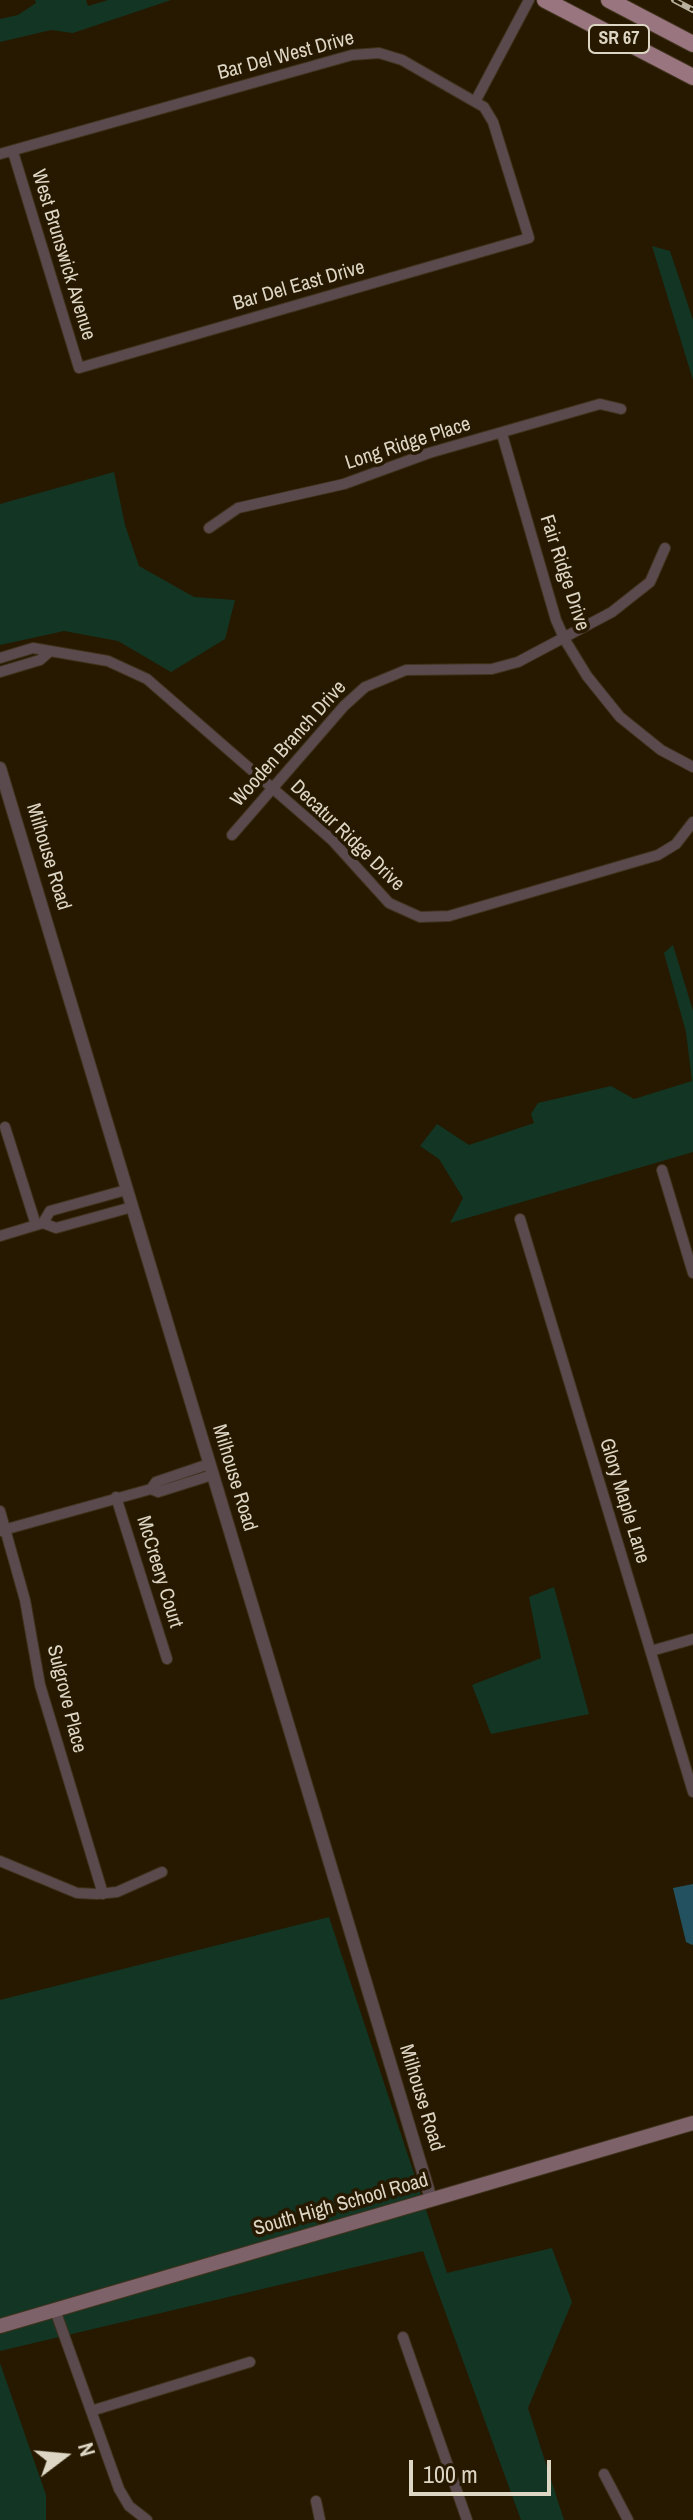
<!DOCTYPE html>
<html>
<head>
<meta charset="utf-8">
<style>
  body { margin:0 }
  #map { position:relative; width:693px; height:2520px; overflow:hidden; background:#261900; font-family:"Archivo Narrow",sans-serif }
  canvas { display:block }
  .north { position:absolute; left:24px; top:2416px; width:80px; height:80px; -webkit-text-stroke:6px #261900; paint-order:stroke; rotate:74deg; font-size:22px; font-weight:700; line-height:32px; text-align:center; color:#ded6c5 }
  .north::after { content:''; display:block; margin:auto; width:28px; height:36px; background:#ded6c5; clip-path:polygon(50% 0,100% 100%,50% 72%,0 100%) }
  .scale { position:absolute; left:409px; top:2460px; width:142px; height:36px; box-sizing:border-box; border:4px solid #ded6c5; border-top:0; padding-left:10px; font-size:24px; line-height:28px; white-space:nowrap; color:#ded6c5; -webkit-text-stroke:6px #261900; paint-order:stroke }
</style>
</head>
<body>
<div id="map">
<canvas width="693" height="2520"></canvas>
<div class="north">N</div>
<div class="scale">100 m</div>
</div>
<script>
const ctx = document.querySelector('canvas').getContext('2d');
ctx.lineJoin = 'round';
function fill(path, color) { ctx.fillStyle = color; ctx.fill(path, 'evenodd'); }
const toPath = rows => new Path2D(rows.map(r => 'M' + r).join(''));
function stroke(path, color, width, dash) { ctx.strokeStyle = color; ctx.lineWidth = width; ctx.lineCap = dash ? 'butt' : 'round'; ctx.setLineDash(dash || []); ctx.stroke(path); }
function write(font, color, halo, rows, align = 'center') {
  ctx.font = font + ' "Archivo Narrow",sans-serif'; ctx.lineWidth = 7; ctx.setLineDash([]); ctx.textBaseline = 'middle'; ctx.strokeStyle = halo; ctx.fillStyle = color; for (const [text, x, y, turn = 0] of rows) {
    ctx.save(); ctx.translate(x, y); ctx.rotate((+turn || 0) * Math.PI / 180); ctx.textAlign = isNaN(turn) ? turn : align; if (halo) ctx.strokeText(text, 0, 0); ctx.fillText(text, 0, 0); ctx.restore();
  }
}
fill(toPath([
  [35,0,86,0,88,6,108,0,171,0,73,33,51,30,0,42,0,19,18,15,36,3],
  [652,246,670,251,693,320,693,380],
  [114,472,125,525,139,566,194,597,235,600,225,639,171,672,118,641,64,631,0,645,0,504],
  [673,945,693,1011,693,1152,450,1223,463,1198,439,1159,420,1146,437,1124,469,1145,534,1123,531,1114,538,1103,611,1086,634,1099,692,1081,686,1032,664,953],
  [554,1587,589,1714,491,1734,472,1685,541,1658,529,1597],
  [329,1917,447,2273,552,2248,572,2302,528,2408,564,2520,521,2520,423,2251,0,2351,0,2000],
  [0,2363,46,2495,46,2520,0,2520]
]), '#133624');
fill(toPath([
  [693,1884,693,1944,692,1945,686,1942,673,1888]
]), '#23515f');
const minor = toPath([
  [476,100,529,0],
  [0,154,352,55,379,53,402,60,484,107,493,122,529,238,79,368,13,152],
  [502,434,556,620,565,640,587,676,620,717,661,750,693,767],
  [209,528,238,508,344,484,429,453,600,404,621,409],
  [0,658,33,648,108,661,147,679,332,840,389,903,420,917,449,916,658,855,676,844,693,822],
  [0,672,40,660,49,652],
  [232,835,344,706,365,687,406,670,492,669,518,662,612,612,650,582,665,548],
  [5,1127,36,1225],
  [662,1170,693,1273],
  [520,1219,693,1792],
  [43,1223,50,1211,126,1190],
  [0,1236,43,1223,56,1228,132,1207],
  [209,1464,156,1482,151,1489,158,1492,212,1475],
  [116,1497,167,1659],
  [0,1511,25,1600,40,1685,103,1894],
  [0,1531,151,1489],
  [651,1651,693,1639],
  [0,1861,77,1893,97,1894,117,1892,162,1872],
  [55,2310,119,2489,129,2506,147,2520],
  [403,2337,467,2520],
  [91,2411,250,2362],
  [604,2474,628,2520],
  [316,2501,320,2520]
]);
const tertiary = toPath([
  [0,768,431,2199]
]);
const secondary = toPath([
  [0,2326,693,2123]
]);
const primary = toPath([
  [545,0,693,77],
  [609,0,693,44]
]);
stroke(minor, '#40331c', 12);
stroke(tertiary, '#40331c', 14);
stroke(secondary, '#40331c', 16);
stroke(primary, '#40331c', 18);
stroke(minor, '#5a494d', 10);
stroke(tertiary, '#5a494d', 12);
stroke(secondary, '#7e6269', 14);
stroke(primary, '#99757f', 16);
const rail = toPath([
  [674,0,693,10]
]);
stroke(rail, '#b9b09d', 6);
stroke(rail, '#261900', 3, [9]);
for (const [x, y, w] of [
  [619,39,60]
]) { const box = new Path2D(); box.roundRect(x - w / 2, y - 14, w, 28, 6); ctx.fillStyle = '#261900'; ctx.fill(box); stroke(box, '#ded6c5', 2); }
write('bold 18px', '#ded6c5', null, [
  ["SR 67",619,39]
]);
write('20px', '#ded6c5', '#261900', [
  ["Bar Del West Drive",286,56,-15],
  ["West Brunswick Avenue",63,255,73],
  ["Bar Del East Drive",299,286,-16],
  ["Long Ridge Place",408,444,-18],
  ["Fair Ridge Drive",564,573,72],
  ["Wooden Branch Drive",289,744,-48],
  ["Decatur Ridge Drive",347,836,44],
  ["Milhouse Road",48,857,73],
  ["Milhouse Road",234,1478,73],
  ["Glory Maple Lane",624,1501,73],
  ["McCreery Court",159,1572,73],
  ["Sulgrove Place",66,1699,76],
  ["Milhouse Road",421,2098,73],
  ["South High School Road",341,2205,-16]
]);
</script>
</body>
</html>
